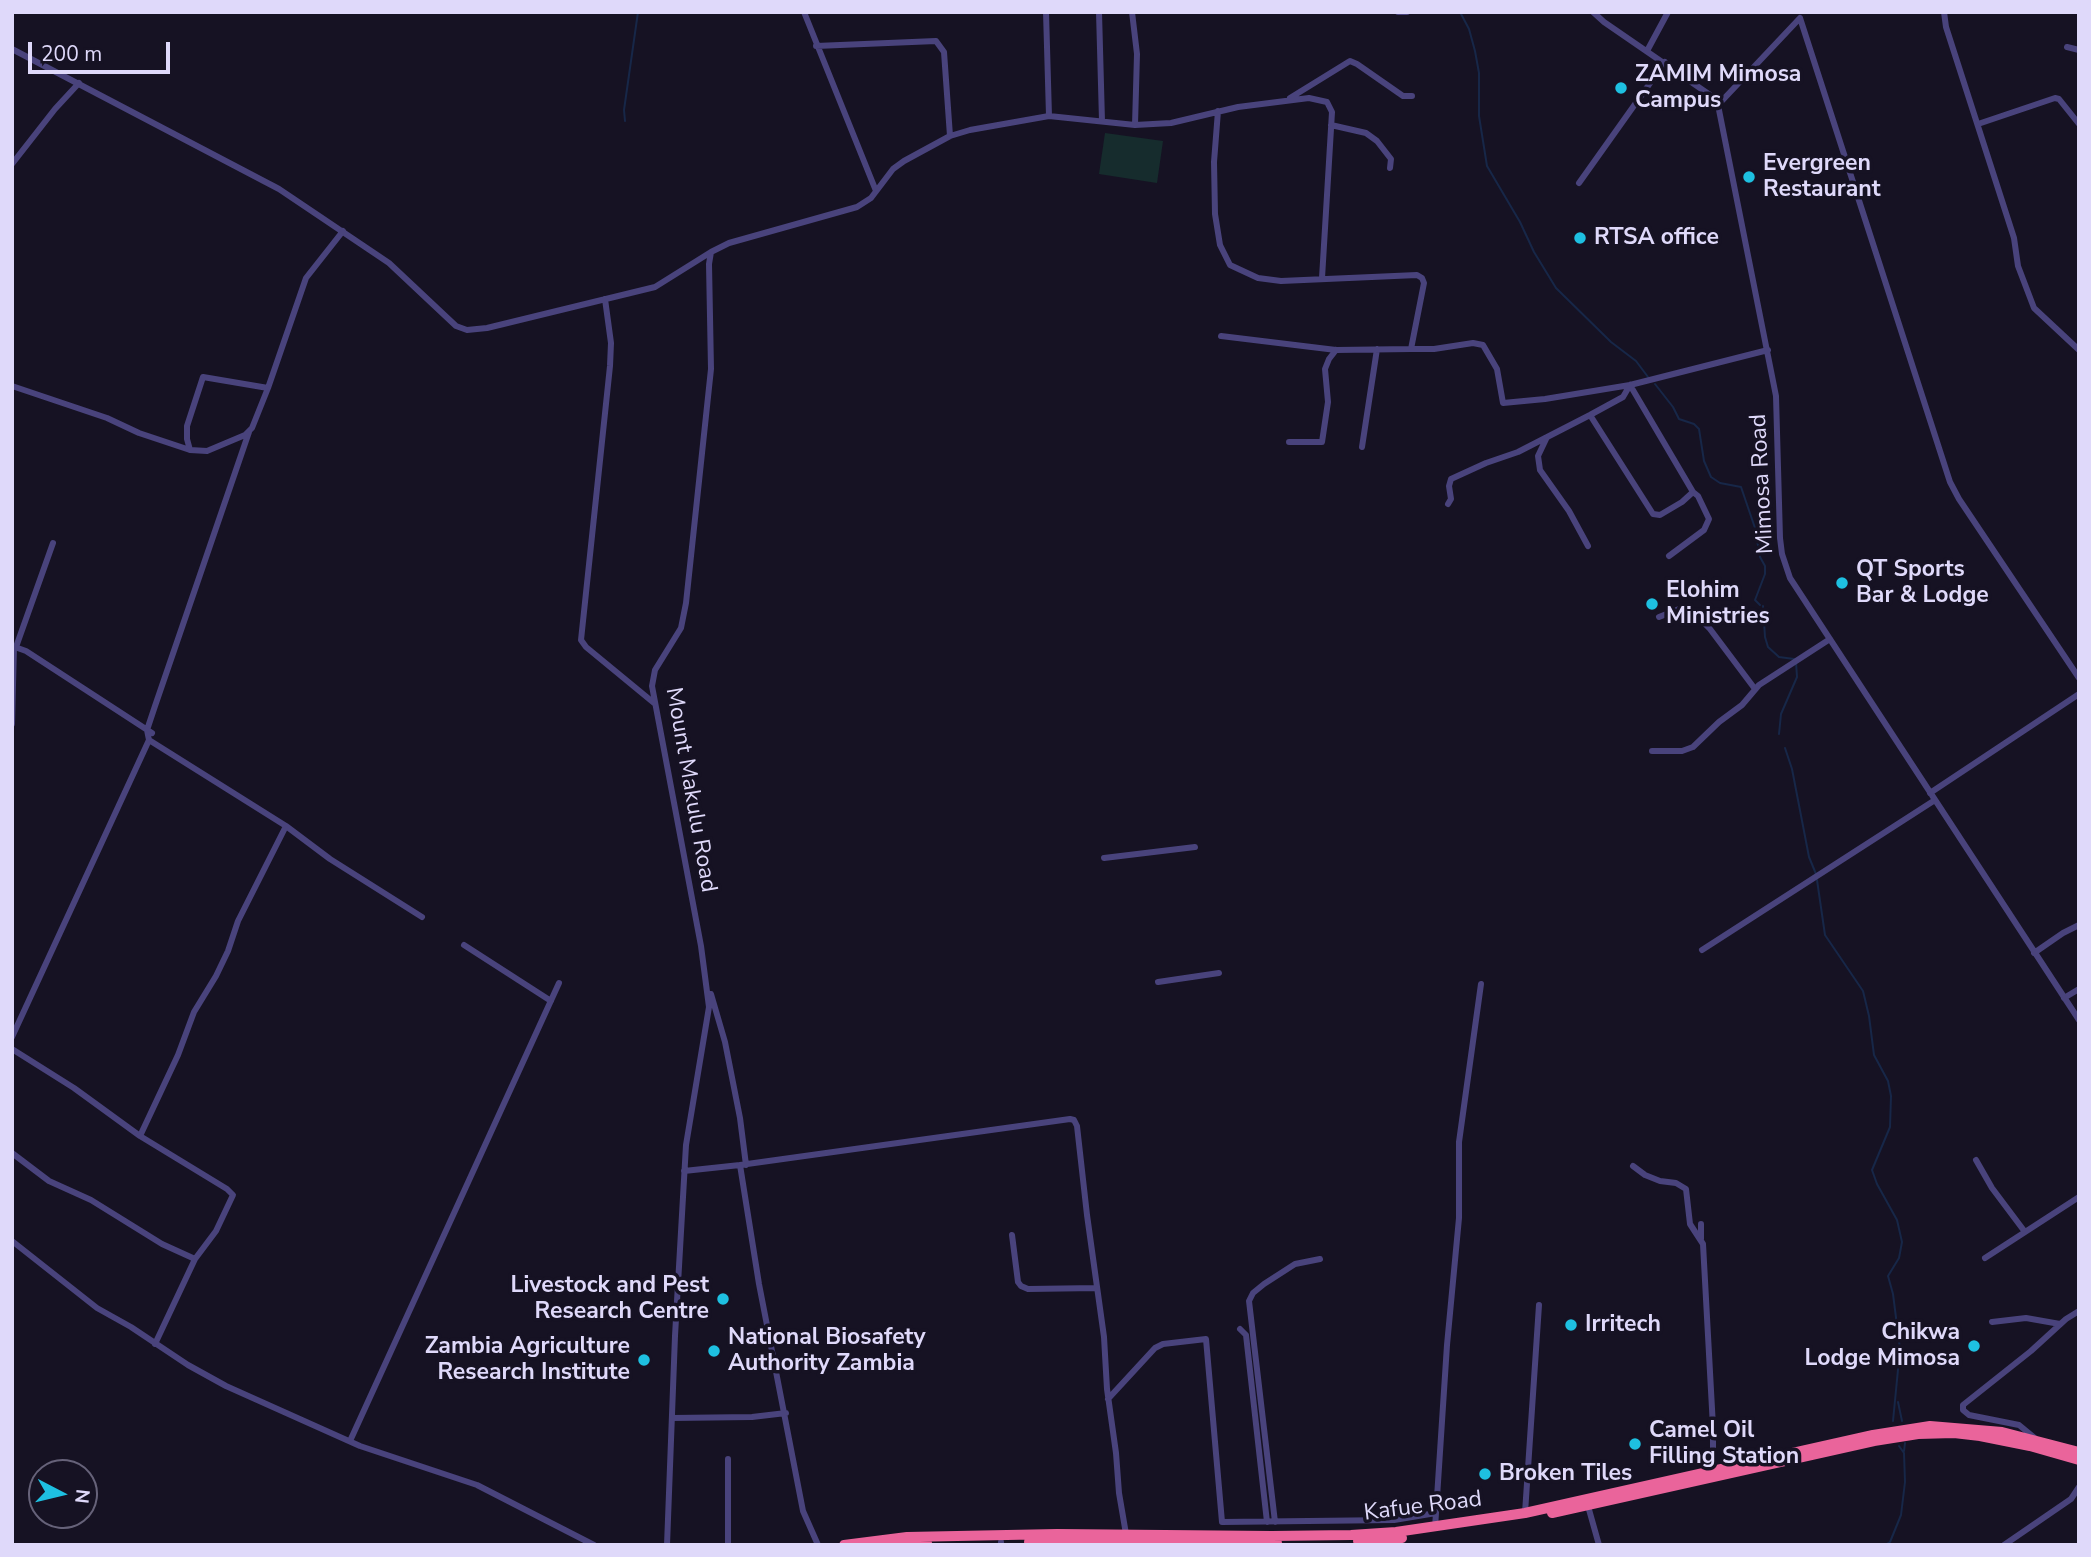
<!DOCTYPE html>
<html>
<head>
<meta charset="utf-8">
<style>
  body { margin:0 }
  #map { position:relative; width:2091px; height:1557px; overflow:hidden; background:#161223; font-family:"Nunito Sans",sans-serif }
  canvas { display:block }
  .frame { position:absolute; inset:0; border:14px solid #dfd9fa; pointer-events:none }
  .north { position:absolute; left:28px; top:1459px; width:70px; height:70px; box-sizing:border-box; background:#161223; border:2px solid #666279; border-radius:50%; rotate:97deg; font-size:19px; font-weight:700; line-height:28px; text-align:center; color:#dfd9fa }
  .north::after { content:''; display:block; margin:auto; width:24px; height:32px; background:#1ec0e1; clip-path:polygon(50% 0,100% 100%,50% 72%,0 100%) }
  .scale { position:absolute; left:28px; top:42px; width:142px; height:32px; box-sizing:border-box; border:4px solid #dfd9fa; border-top:0; padding-left:9px; font-size:21px; line-height:24px; white-space:nowrap; color:#dfd9fa; -webkit-text-stroke:5px #161223; paint-order:stroke }
</style>
</head>
<body>
<div id="map">
<canvas width="2091" height="1557"></canvas>
<div class="frame"></div>
<div class="north">N</div>
<div class="scale">200 m</div>
</div>
<script>
const ctx = document.querySelector('canvas').getContext('2d');
ctx.lineJoin = 'round';
function fill(path, color) { ctx.fillStyle = color; ctx.fill(path, 'evenodd'); }
const toPath = rows => new Path2D(rows.map(r => 'M' + r).join(''));
function stroke(path, color, width, dash) { ctx.strokeStyle = color; ctx.lineWidth = width; ctx.lineCap = dash ? 'butt' : 'round'; ctx.setLineDash(dash || []); ctx.stroke(path); }
function write(font, color, halo, rows, align = 'center') {
  ctx.font = font + ' "Nunito Sans",sans-serif'; ctx.lineWidth = 7; ctx.setLineDash([]); ctx.textBaseline = 'middle'; ctx.strokeStyle = halo; ctx.fillStyle = color; for (const [text, x, y, turn = 0] of rows) {
    ctx.save(); ctx.translate(x, y); ctx.rotate((+turn || 0) * Math.PI / 180); ctx.textAlign = isNaN(turn) ? turn : align; if (halo) ctx.strokeText(text, 0, 0); ctx.fillText(text, 0, 0); ctx.restore();
  }
}
fill(toPath([
  [1105,133,1163,141,1157,183,1099,174]
]), '#162c2d');
stroke(toPath([
  [1460,12,1469,29,1475,51,1479,73,1479,116,1487,166,1520,222,1534,252,1556,288,1611,342,1636,361,1648,377],
  [625,121,624,110,638,12],
  [1655,384,1673,407,1679,419,1694,424,1699,429,1704,461,1711,477,1720,483,1741,487,1755,528,1760,557,1765,566,1765,574,1755,600,1760,605],
  [1763,606,1765,637,1768,647,1779,657,1794,659],
  [1779,734,1781,714,1797,677,1796,662],
  [1785,748,1792,769,1809,857,1816,874],
  [1817,880,1825,935,1863,991,1869,1016,1874,1055,1888,1081,1891,1096,1890,1127,1872,1170,1877,1184,1897,1220,1902,1242,1899,1258,1888,1276,1893,1294,1900,1349,1893,1421],
  [1898,1402,1902,1421],
  [1904,1451,1905,1443],
  [1885,1545,1890,1542,1901,1515,1905,1482,1904,1453,1899,1446]
]), '#172748', 2);
stroke(toPath([
  [804,12,876,191],
  [1046,12,1049,116],
  [1099,12,1102,121],
  [1132,12,1137,54,1135,125],
  [1398,12,1407,12],
  [1593,12,1604,22,1713,97,1718,105,1776,396,1780,538,1782,554,1790,578,2079,1020],
  [1944,12,1946,27,2014,238,2018,266,2034,308,2079,350],
  [816,46,936,41,944,52,950,136],
  [2067,47,2079,50],
  [12,49,279,189,389,263,456,326,467,330,487,328,655,287,711,252],
  [1647,51,1668,12],
  [1290,98,1350,61,1357,64,1403,96,1412,96],
  [1718,105,1800,18,1950,482,1959,499,2079,678],
  [1218,111,1214,162,1215,214,1220,245,1230,265,1258,278,1281,281,1417,275,1422,278,1424,283,1411,349,1336,350,1221,336],
  [1978,124,2055,98,2059,99,2079,124],
  [1331,125,1366,133,1377,141,1391,159,1390,168],
  [12,164,55,109,79,83],
  [1579,183,1665,62],
  [605,299,611,343,610,366,581,640,586,647,654,703],
  [1411,349,1434,349,1473,343,1483,345,1497,369,1503,403,1545,399,1630,385,1768,350],
  [1630,385,1693,492,1698,496,1709,519,1704,530,1669,556],
  [12,386,107,418,139,433,190,450,207,451,245,435,252,428,268,388,306,278,343,231],
  [1590,415,1653,514,1660,515,1682,502,1693,492],
  [249,432,155,706,147,730,149,740,286,826,330,859,422,917],
  [1547,437,1538,456,1540,470,1569,511,1588,546],
  [1289,442,1322,442,1328,402,1325,369,1329,359,1336,350],
  [1362,447,1377,349],
  [190,450,187,439,187,426,203,377,268,388],
  [1448,504,1451,499,1449,486,1451,479,1486,463,1518,452,1590,415,1623,397,1630,385],
  [1659,617,1679,609,1693,612,1710,629,1755,689],
  [12,646,26,651,152,733],
  [16,647,53,543],
  [12,724,14,647],
  [1652,751,1682,751,1693,747,1719,722,1742,705,1759,685,1830,639],
  [1930,793,2079,694],
  [1104,858,1195,847],
  [464,945,551,1001],
  [1702,950,1935,800],
  [2034,953,2063,933,2079,925],
  [1158,982,1219,973],
  [711,994,725,1042,740,1118,746,1165],
  [2064,998,2079,989],
  [12,1037,149,740],
  [12,1049,74,1088,140,1136,227,1189,233,1195,216,1231,195,1259,155,1344],
  [140,1136,178,1055,194,1012,216,976,228,951,238,921,286,826],
  [12,1153,49,1181,91,1200,162,1244,195,1259],
  [1976,1160,1992,1188,2025,1232],
  [740,1165,759,1284,803,1511,818,1545],
  [1633,1166,1645,1175,1660,1181,1676,1183,1686,1189,1690,1224,1703,1244,1713,1427,1713,1469],
  [684,1171,740,1165,1070,1119,1074,1120,1077,1126,1087,1215,1104,1337,1107,1389,1116,1453,1119,1493,1126,1534],
  [1012,1235,1018,1282,1021,1286,1028,1289,1097,1288],
  [1701,1239,1701,1224],
  [12,1241,97,1308,131,1327,188,1365,226,1386,360,1446,477,1485,594,1545],
  [1985,1258,2079,1197],
  [1992,1322,2026,1318,2060,1324],
  [1240,1329,1246,1335,1267,1522],
  [1108,1399,1155,1348,1163,1344,1206,1339,1222,1522,1394,1520,1436,1513],
  [672,1418,752,1417,786,1413],
  [2036,1439,2019,1425,1969,1415,1963,1410,1963,1405,2031,1351,2066,1319,2079,1311],
  [350,1441,559,983],
  [728,1459,728,1545],
  [1588,1506,1599,1545],
  [1525,1513,1539,1305],
  [1275,1522,1249,1301,1253,1293,1264,1284,1295,1264,1320,1259],
  [1435,1528,1447,1345,1459,1218,1459,1142,1481,984],
  [667,1545,675,1336,686,1145,709,1007,701,946,652,686,655,670,681,628,686,603,711,369,709,264,711,252,729,243,857,207,871,198,893,169,904,161,950,136,970,130,1049,116,1135,125,1171,123,1238,107,1309,98,1327,102,1332,112,1322,278],
  [1001,1545,1001,1542],
  [2004,1545,2071,1499,2079,1487]
]), '#49437c', 6);
stroke(toPath([
  [1552,1513,1874,1441,1918,1434,1954,1433,1980,1436,2030,1446,2079,1460],
  [1358,1541,1402,1538],
  [1029,1542,1277,1543],
  [844,1545,907,1537,1057,1534,1272,1536,1351,1535,1396,1532,1525,1513,1873,1435,1930,1426,2002,1432,2079,1452],
  [897,1545,927,1543]
]), '#ea649b', 10);
for (const [x, y, r, color] of [
  [1621,88,7,"#1ec0e1"],
  [1749,177,7,"#1ec0e1"],
  [1580,238,7,"#1ec0e1"],
  [1842,583,7,"#1ec0e1"],
  [1652,604,7,"#1ec0e1"],
  [723,1299,7,"#1ec0e1"],
  [1571,1325,7,"#1ec0e1"],
  [1974,1346,7,"#1ec0e1"],
  [714,1351,7,"#1ec0e1"],
  [644,1360,7,"#1ec0e1"],
  [1635,1444,7,"#1ec0e1"],
  [1485,1474,7,"#1ec0e1"]
]) { const dot = new Path2D(); dot.arc(x, y, r, 0, 2 * Math.PI); ctx.fillStyle = color; ctx.fill(dot); stroke(dot, '#161223', 2.5); }
write('bold 23px', '#dfd9fa', '#161223', [
  ["ZAMIM Mimosa",1635,75],
  ["Campus",1635,101],
  ["Evergreen",1763,164],
  ["Restaurant",1763,190],
  ["RTSA office",1594,238],
  ["QT Sports",1856,570],
  ["Bar & Lodge",1856,596],
  ["Elohim",1666,591],
  ["Ministries",1666,617],
  ["Livestock and Pest",709,1286,"right"],
  ["Research Centre",709,1312,"right"],
  ["Irritech",1585,1325],
  ["Chikwa",1960,1333,"right"],
  ["Lodge Mimosa",1960,1359,"right"],
  ["National Biosafety",728,1338],
  ["Authority Zambia",728,1364],
  ["Zambia Agriculture",630,1347,"right"],
  ["Research Institute",630,1373,"right"],
  ["Camel Oil",1649,1431],
  ["Filling Station",1649,1457],
  ["Broken Tiles",1499,1474]
], 'left');
write('23px', '#dfd9fa', '#161223', [
  ["Mimosa Road",1763,484,-93],
  ["Mount Makulu Road",690,790,80],
  ["Kafue Road",1423,1507,-7]
]);
</script>
</body>
</html>
